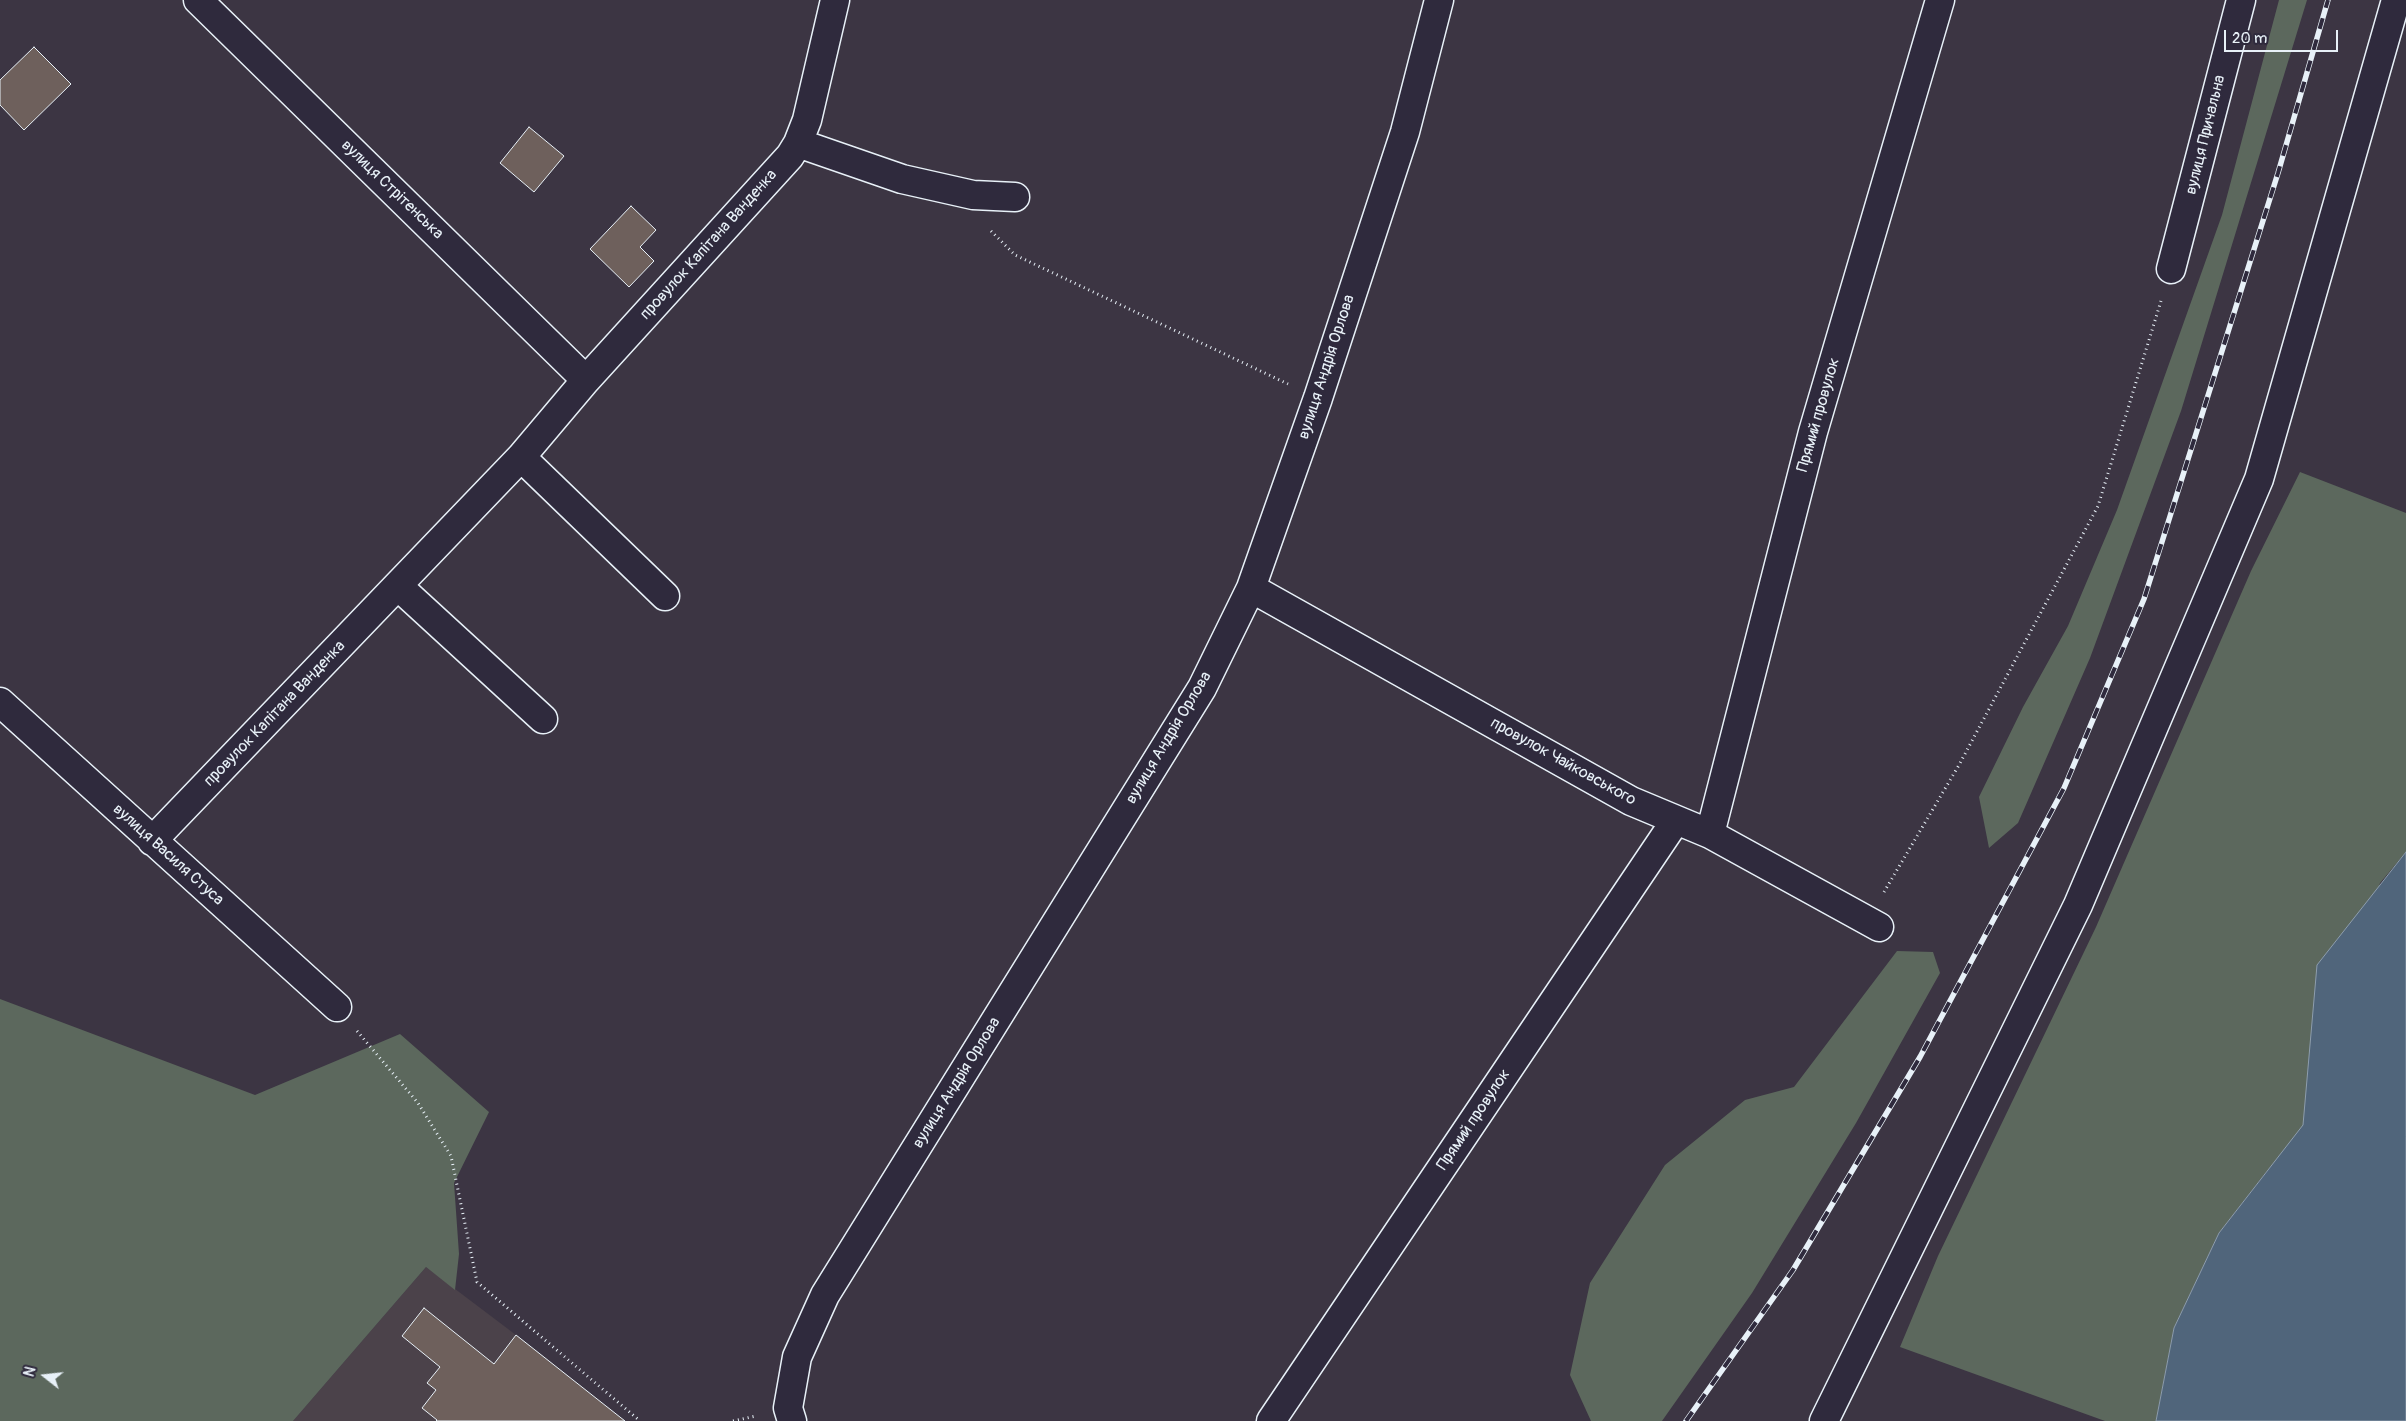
<!DOCTYPE html>
<html>
<head>
<meta charset="utf-8">
<style>
  body { margin:0 }
  #map { position:relative; width:2406px; height:1421px; overflow:hidden; background:#3c3543; font-family:Pangolin,sans-serif }
  canvas { display:block }
  .north { position:absolute; left:20px; top:1351px; width:50px; height:50px; -webkit-text-stroke:4px #2f2a3d; paint-order:stroke; rotate:286deg; font-size:14px; font-weight:700; line-height:20px; text-align:center; color:#e8f1f8 }
  .north::after { content:''; display:block; margin:auto; width:18px; height:22px; background:#e8f1f8; clip-path:polygon(50% 0,100% 100%,50% 72%,0 100%) }
  .scale { position:absolute; left:2224px; top:30px; width:114px; height:22px; box-sizing:border-box; border:2px solid #e8f1f8; border-top:0; padding-left:6px; font-size:15px; line-height:18px; white-space:nowrap; color:#e8f1f8; -webkit-text-stroke:4px #2f2a3d; paint-order:stroke }
</style>
</head>
<body>
<div id="map">
<canvas width="2406" height="1421"></canvas>
<div class="north">N</div>
<div class="scale">20 m</div>
</div>
<script>
const ctx = document.querySelector('canvas').getContext('2d');
ctx.lineJoin = 'round';
function fill(path, color) { ctx.fillStyle = color; ctx.fill(path, 'evenodd'); }
const toPath = rows => new Path2D(rows.map(r => 'M' + r).join(''));
function stroke(path, color, width, dash) { ctx.strokeStyle = color; ctx.lineWidth = width; ctx.lineCap = dash ? 'butt' : 'round'; ctx.setLineDash(dash || []); ctx.stroke(path); }
function write(font, color, halo, rows, align = 'center') {
  ctx.font = font + ' Pangolin,sans-serif'; ctx.lineWidth = 4.5; ctx.setLineDash([]); ctx.textBaseline = 'middle'; ctx.strokeStyle = halo; ctx.fillStyle = color; for (const [text, x, y, turn = 0] of rows) {
    ctx.save(); ctx.translate(x, y); ctx.rotate((+turn || 0) * Math.PI / 180); ctx.textAlign = isNaN(turn) ? turn : align; if (halo) ctx.strokeText(text, 0, 0); ctx.fillText(text, 0, 0); ctx.restore();
  }
}
fill(toPath([
  [426,1267,516,1335,625,1421,293,1421]
]), '#4b424a');
fill(toPath([
  [2279,0,2307,0,2181,411,2090,658,2018,823,1989,848,1979,797,2023,707,2068,626,2117,510,2222,215],
  [2300,472,2406,513,2406,852,2380,883,2305,1128,2267,1171,2219,1233,2174,1328,2156,1421,2105,1421,1900,1347,1938,1256,2096,927,2251,571],
  [1897,951,1933,952,1940,973,1856,1123,1752,1293,1662,1421,1591,1421,1570,1375,1590,1283,1665,1165,1745,1100,1794,1087],
  [0,999,255,1095,400,1034,489,1112,454,1183,459,1254,455,1290,426,1267,293,1421,0,1421]
]), '#5c685d');
const water = toPath([
  [2406,852,2406,1421,2156,1421,2174,1328,2219,1233,2303,1125,2317,965,2406,852]
]);
fill(water, '#50657b');
stroke(water, '#8d9dad', 1);
const building = toPath([
  [34,47,71,84,24,130,0,105,0,80,34,47],
  [529,127,564,156,534,192,500,163,529,127],
  [631,206,656,230,640,247,654,261,629,287,590,249,631,206],
  [424,1308,494,1364,516,1335,625,1421,436,1421,437,1420,422,1408,436,1390,427,1383,440,1367,402,1336,424,1308]
]);
fill(building, '#6e605c');
stroke(building, '#e8f1f8', 1);
const minor = toPath([
  [198,0,586,380],
  [798,143,902,179,973,195,1015,197],
  [2171,269,2241,0],
  [521,457,665,596],
  [398,586,543,719],
  [1251,588,1631,801,1710,834,1879,927],
  [0,702,337,1007],
  [1710,834,1813,432,1940,0],
  [152,841,521,457,586,380,790,156,798,143,807,120,835,0],
  [792,1421,788,1408,797,1357,825,1295,1202,688,1251,588,1318,398,1405,132,1439,0],
  [1271,1421,1676,820],
  [1824,1421,2078,905,2259,479,2396,0]
]);
stroke(minor, '#e8f1f8', 31);
stroke(toPath([
  [991,231,1015,255,1288,384],
  [1884,892,1959,765,2098,506,2161,301],
  [357,1031,418,1103,451,1156,477,1282,640,1421],
  [733,1421,756,1416]
]), '#e8f1f8', 3, [1, 4]);
stroke(minor, '#2f2a3d', 28);
const rail = toPath([
  [1686,1421,1793,1270,1920,1057,2064,788,2144,599,2278,173,2328,0]
]);
stroke(rail, '#e8f1f8', 5.5);
stroke(rail, '#2f2a3d', 4, [11]);
write('16px', '#e8f1f8', '#2f2a3d', [
  ["вулиця Причальна",2206,135,-76],
  ["вулиця Стрітенська",392,190,44],
  ["провулок Капітана Ванденка",709,245,-48],
  ["вулиця Андрія Орлова",1327,367,-72],
  ["Прямий провулок",1819,415,-74],
  ["провулок Капітана Ванденка",275,714,-46],
  ["вулиця Андрія Орлова",1169,738,-59],
  ["провулок Чайковського",1563,762,29],
  ["вулиця Василя Стуса",168,855,42],
  ["вулиця Андрія Орлова",957,1083,-58],
  ["Прямий провулок",1474,1120,-56]
]);
</script>
</body>
</html>
